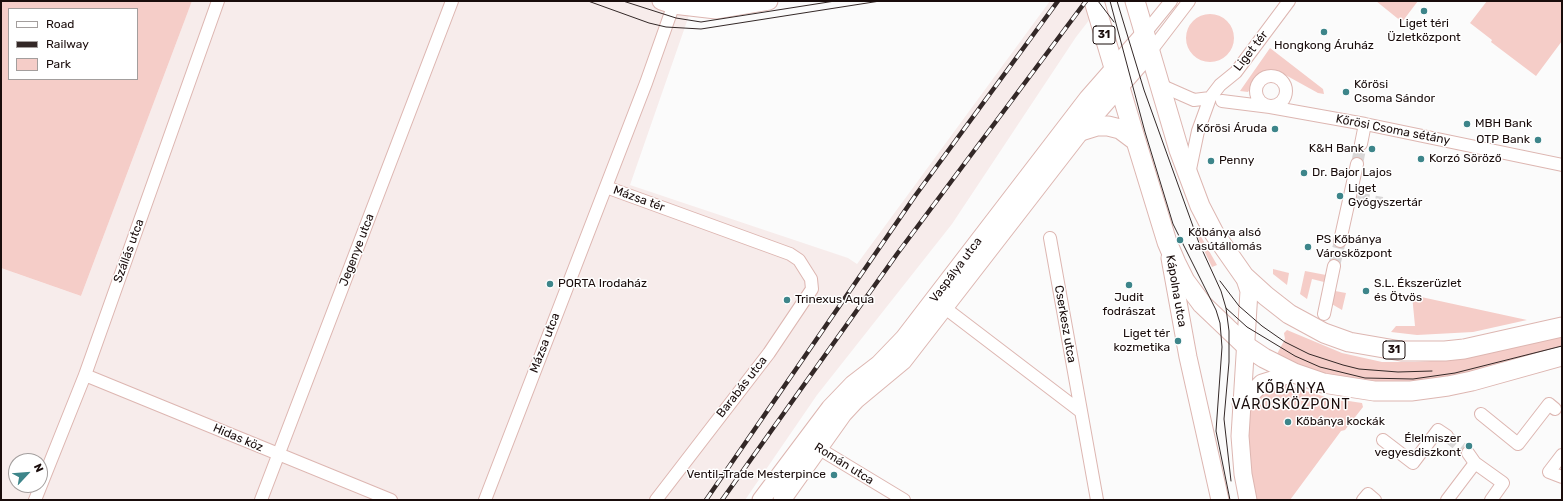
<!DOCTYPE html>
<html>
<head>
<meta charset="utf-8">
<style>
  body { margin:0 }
  #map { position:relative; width:1563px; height:501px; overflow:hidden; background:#fbfbfb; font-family:Rubik,sans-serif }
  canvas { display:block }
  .frame { position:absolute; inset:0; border:2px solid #190c0b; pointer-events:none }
  .legend { position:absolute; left:8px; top:8px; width:130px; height:72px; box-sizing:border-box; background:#fff; border:1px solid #a39e9d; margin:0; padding:5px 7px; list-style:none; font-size:12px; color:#190c0b }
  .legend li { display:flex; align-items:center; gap:8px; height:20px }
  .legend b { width:20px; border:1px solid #a39e9d }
  .north { position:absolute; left:8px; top:453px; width:40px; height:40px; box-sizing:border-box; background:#fff; border:1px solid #a39e9d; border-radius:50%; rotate:64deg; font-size:11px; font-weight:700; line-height:16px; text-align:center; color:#190c0b }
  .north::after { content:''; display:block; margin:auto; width:14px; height:18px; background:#3d858a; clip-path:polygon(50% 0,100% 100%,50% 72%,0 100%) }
</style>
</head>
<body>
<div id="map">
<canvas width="1563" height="501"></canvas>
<div class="frame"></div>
<ul class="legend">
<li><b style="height:5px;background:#fff"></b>Road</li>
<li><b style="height:5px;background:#332827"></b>Railway</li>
<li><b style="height:11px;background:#f5cdc8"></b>Park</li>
</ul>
<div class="north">N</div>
</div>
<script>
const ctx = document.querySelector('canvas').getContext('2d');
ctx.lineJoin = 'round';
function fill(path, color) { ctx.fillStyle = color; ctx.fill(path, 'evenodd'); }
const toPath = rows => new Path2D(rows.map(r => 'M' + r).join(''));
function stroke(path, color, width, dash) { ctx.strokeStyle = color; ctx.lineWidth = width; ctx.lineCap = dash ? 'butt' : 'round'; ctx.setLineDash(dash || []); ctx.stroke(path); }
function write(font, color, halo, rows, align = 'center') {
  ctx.font = font + ' Rubik,sans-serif'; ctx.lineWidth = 3; ctx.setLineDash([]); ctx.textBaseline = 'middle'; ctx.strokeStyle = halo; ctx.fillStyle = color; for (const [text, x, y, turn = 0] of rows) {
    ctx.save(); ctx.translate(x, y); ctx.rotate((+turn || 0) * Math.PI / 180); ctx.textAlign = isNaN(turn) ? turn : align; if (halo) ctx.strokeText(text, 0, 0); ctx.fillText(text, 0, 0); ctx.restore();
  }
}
fill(toPath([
  [192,1,694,1,630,185,848,258,857,264,1050,1,1104,1,1076,37,952,224,817,395,745,500,1,500,1,268,81,296],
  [16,461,40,461,40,485,16,485]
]), '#f7eceb');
fill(toPath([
  [1,1,192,1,81,296,1,268],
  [9,9,137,9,137,79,9,79],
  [1376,1,1418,1,1402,22],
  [1487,1,1562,1,1562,41,1536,76,1491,42,1492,40,1470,23],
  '1186 38a24 24 0 1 1 48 0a24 24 0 1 1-48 0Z',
  [1270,48,1323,89,1324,94,1318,93,1280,72,1270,71,1259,76,1248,92,1240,91],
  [1195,226,1217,265,1212,267,1199,240],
  [1273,269,1289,273,1287,285,1273,274],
  [1305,271,1326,275,1324,282,1312,279,1307,299,1300,294],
  [1335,291,1346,293,1342,310,1330,303],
  [1412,295,1527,320,1473,332,1417,335,1391,332,1396,326,1415,326],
  [1287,330,1342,353,1382,362,1415,362,1463,359,1562,335,1562,350,1420,385,1321,378,1277,354,1285,339,1284,333],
  [1280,383,1329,398,1362,403,1363,407,1345,430,1341,431,1290,500,1257,500,1250,464,1247,435,1249,408,1253,398]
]), '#f5cdc8');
stroke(toPath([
  [1357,164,1361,144],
  [1357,198,1382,203],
  [1334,266,1340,241],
  [1447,436,1468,453]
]), '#d9d7d7', 12, [12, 6]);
const street = toPath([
  [1145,33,1171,1],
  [1150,52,1189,1],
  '1256 91a15 15 0 1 1 30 0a15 15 0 1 1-30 0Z',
  [1160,85,1194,100,1210,98],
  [1222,101,1270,107,1365,124,1562,165],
  [1361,144,1365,124],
  [1189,174,1198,131,1210,98,1220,85,1236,72,1289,1],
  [606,187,790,254,799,260,811,279,812,289,769,353,656,500],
  [1050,238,1097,500],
  [1340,241,1357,164],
  [945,308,1080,411],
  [1324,314,1334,266],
  [85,375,391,500],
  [1481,414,1518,444,1549,404,1555,409],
  [1383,440,1413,463,1438,430,1447,436],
  [813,445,904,500],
  [1468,453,1475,463],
  [1562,455,1549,472,1562,477],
  [35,500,85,375,218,1],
  [261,500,452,1],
  [485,500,646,83,675,1],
  [1363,500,1368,494,1375,500],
  [1447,500,1475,463,1503,483,1491,500]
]);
const secondary = toPath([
  [661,1,673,5,716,10,769,1],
  [1170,258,1188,357,1220,500],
  [1244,276,1249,291,1240,436,1243,474,1248,500],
  [1241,404,1262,383,1294,373],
  [761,500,830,408,853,384,879,364,904,338,1088,98,1145,33],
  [782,500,843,414,856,400,903,361,1081,131,1150,52]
]);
const primary = toPath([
  [1094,1,1136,141,1167,242,1176,263,1185,281,1202,304,1246,346,1264,358,1294,373,1323,383,1374,391,1411,391,1448,386,1472,381,1562,356],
  [1135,1,1179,150,1200,206,1214,233,1244,276,1266,296,1289,314,1324,333,1349,342,1401,351,1445,351,1464,349,1562,327],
  [1081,131,1097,126,1108,126,1120,129,1136,141]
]);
stroke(street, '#ddb6b1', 14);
stroke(secondary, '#ddb6b1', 19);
stroke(primary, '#ddb6b1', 21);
stroke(street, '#fff', 12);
stroke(secondary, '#fff', 17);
stroke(primary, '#fff', 19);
stroke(toPath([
  [588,1,649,23,666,27,701,29,880,1],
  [623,1,676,18,701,22,835,1],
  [1098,1,1114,22],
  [1110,1,1145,132,1173,224,1216,310,1220,323,1222,347,1216,431,1230,500],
  [1117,1,1144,90,1199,243,1221,291,1226,308,1229,331,1229,362,1224,419,1231,481],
  [1220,281,1239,306,1262,326,1285,342,1309,354,1343,365,1359,369,1398,372,1432,371],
  [1226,308,1247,327,1295,356,1320,367,1365,378,1413,379,1455,373,1562,346]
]), '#332827', 1);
const rail = toPath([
  [706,500,915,196,1058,1],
  [722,500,897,254,1086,1]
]);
stroke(rail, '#332827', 4.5);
stroke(rail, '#fff', 3, [9]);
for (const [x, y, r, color] of [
  [1424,11,4,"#3d858a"],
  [1324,32,4,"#3d858a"],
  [1346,92,4,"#3d858a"],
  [1467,124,4,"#3d858a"],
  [1275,129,4,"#3d858a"],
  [1538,140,4,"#3d858a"],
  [1372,149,4,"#3d858a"],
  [1421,159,4,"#3d858a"],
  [1211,161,4,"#3d858a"],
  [1304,173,4,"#3d858a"],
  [1340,196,4,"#3d858a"],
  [1180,240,4,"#3d858a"],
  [1308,247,4,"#3d858a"],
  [550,284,4,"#3d858a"],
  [1129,285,4,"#3d858a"],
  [1366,291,4,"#3d858a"],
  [787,300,4,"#3d858a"],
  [1178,341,4,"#3d858a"],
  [1288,422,4,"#3d858a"],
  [1469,446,4,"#3d858a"],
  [834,475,4,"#3d858a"]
]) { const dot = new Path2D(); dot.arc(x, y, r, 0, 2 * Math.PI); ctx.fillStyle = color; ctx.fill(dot); stroke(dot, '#fff', 1.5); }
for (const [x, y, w] of [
  [1104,35,22],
  [1394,350,22]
]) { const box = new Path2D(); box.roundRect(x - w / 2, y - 9, w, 18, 3); ctx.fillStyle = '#fff'; ctx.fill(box); stroke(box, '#190c0b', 1); }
write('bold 11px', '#190c0b', null, [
  ["31",1104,35],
  ["31",1394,350]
]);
write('12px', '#190c0b', '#fff', [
  ["Liget téri",1424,24,"center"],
  ["Üzletközpont",1424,38,"center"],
  ["Hongkong Áruház",1324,46,"center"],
  ["Kőrösi",1354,85],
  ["Csoma Sándor",1354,99],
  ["MBH Bank",1475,124],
  ["Kőrösi Áruda",1267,129,"right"],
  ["OTP Bank",1530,140,"right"],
  ["K&H Bank",1364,149,"right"],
  ["Korzó Söröző",1429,159],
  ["Penny",1219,161],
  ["Dr. Bajor Lajos",1312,173],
  ["Liget",1348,189],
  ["Gyógyszertár",1348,203],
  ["Kőbánya alsó",1188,233],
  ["vasútállomás",1188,247],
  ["PS Kőbánya",1316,240],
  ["Városközpont",1316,254],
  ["PORTA Irodaház",558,284],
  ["S.L. Ékszerüzlet",1374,284],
  ["és Ötvös",1374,298],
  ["Judit",1129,298,"center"],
  ["fodrászat",1129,312,"center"],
  ["Trinexus Aqua",795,300],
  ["Liget tér",1170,334,"right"],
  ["kozmetika",1170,348,"right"],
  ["Kőbánya kockák",1296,422],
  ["Élelmiszer",1461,439,"right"],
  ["vegyesdiszkont",1461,453,"right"],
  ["Ventil-Trade Mesterpince",826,475,"right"]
], 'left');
write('12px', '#190c0b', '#fff', [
  ["Liget tér",1251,51,-52],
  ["Kőrösi Csoma sétány",1393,130,11],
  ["Mázsa tér",639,199,20],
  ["Jegenye utca",357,250,-69],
  ["Szállás utca",129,251,-70],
  ["Vaspálya utca",956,270,-53],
  ["Kápolna utca",1176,291,80],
  ["Cserkesz utca",1065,324,80],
  ["Mázsa utca",545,343,-69],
  ["Barabás utca",742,387,-52],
  ["Hidas köz",238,438,23],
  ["Román utca",844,464,32]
]);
ctx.letterSpacing = '1px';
write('14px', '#190c0b', '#fff', [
  ["KŐBÁNYA",1291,389],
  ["VÁROSKÖZPONT",1291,405]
]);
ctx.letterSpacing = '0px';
</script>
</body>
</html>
